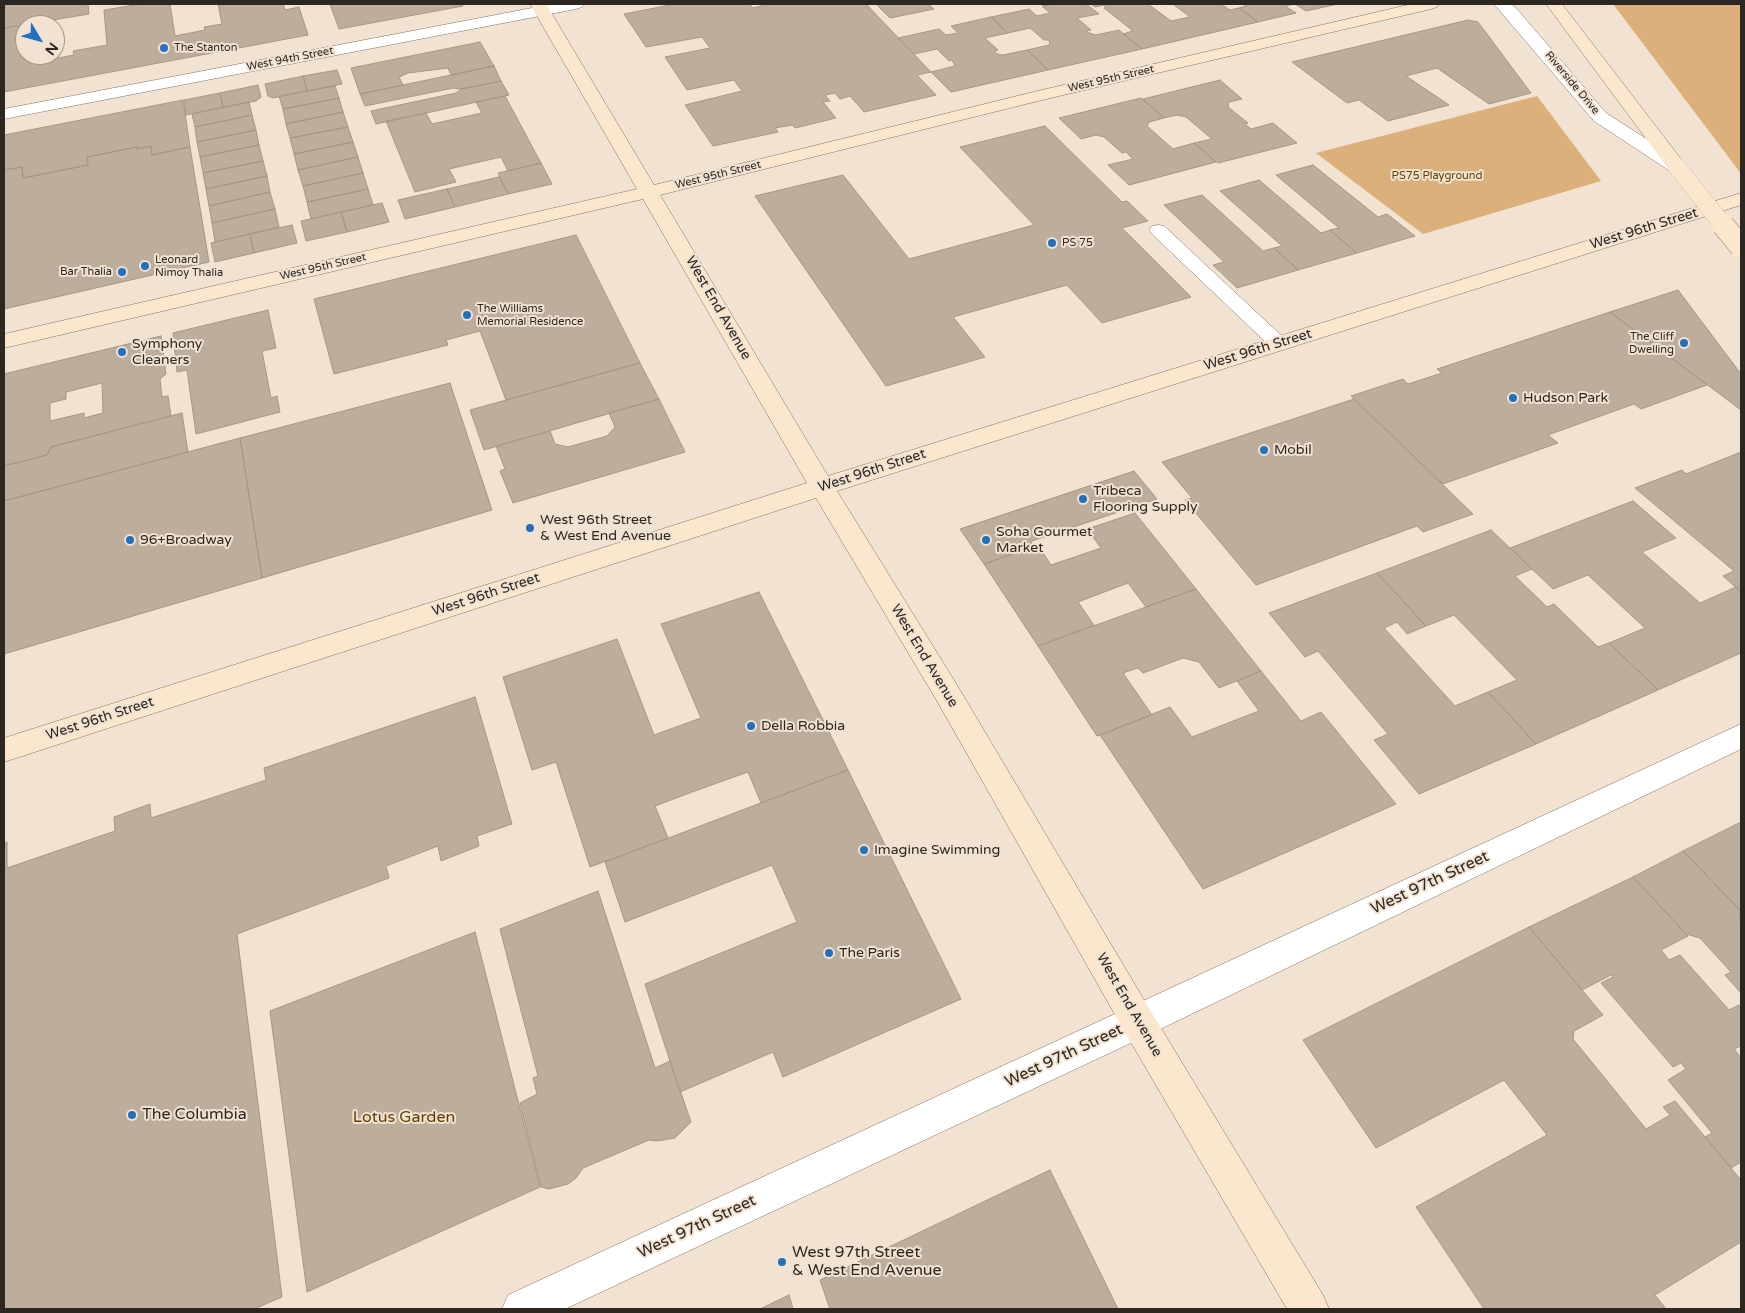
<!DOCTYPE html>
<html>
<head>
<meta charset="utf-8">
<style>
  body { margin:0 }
  #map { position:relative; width:1745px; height:1313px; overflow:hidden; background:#f1e2d1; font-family:"Varela Round",sans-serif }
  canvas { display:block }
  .frame { position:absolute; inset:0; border:5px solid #2d2721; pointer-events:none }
  .north { position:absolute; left:15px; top:15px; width:50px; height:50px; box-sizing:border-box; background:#f1e2d1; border:1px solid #a3978b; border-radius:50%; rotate:127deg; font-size:14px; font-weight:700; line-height:20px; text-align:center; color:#2d2721 }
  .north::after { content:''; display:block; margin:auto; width:18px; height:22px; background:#2270bf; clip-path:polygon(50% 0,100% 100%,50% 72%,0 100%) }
</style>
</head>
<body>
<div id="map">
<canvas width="1745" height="1313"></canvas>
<div class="frame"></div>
<div class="north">N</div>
</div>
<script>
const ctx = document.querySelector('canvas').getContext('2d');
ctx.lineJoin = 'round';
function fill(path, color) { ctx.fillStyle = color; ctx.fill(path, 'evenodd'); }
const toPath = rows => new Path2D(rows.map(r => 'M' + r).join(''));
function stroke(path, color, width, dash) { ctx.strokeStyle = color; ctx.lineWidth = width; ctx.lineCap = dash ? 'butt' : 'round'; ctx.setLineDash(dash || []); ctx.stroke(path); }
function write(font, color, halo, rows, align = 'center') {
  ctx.font = font + ' "Varela Round",sans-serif'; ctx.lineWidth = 4; ctx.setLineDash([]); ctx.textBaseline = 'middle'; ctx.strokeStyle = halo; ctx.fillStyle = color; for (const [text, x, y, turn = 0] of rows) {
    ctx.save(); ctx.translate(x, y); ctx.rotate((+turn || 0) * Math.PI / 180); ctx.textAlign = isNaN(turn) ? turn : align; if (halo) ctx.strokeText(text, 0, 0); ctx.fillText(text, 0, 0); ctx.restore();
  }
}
fill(toPath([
  [1613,4,1741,4,1741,174,1733,163],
  [1537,96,1601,181,1423,234,1316,153]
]), '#dcb07a');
const building = toPath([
  [4,4,88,4,89,14,4,28,4,4],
  [141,4,170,4,175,36,205,30,204,27,222,24,218,4,283,4,285,10,299,7,308,35,4,92,4,28,43,22,43,25,25,25,25,55,55,55,55,29,57,28,58,58,74,55,73,51,107,45,104,10,141,4],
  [330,4,462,4,463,6,339,29,330,4],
  [675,4,749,4,753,8,762,6,760,4,866,4,931,72,917,75,936,95,864,112,850,96,840,99,835,93,825,95,830,101,823,102,836,118,795,128,792,125,775,128,778,132,713,146,685,105,742,91,734,80,687,90,665,57,710,48,702,37,646,47,624,14,675,4],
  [876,4,928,4,934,9,890,18,876,4],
  [1053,4,1086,4,1099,14,1077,18,1091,30,1086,31,1089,33,1096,35,1119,30,1142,49,1048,70,1027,50,1049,45,1050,42,1048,40,1044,40,1030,28,1008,33,991,17,1029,9,1037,16,1050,13,1042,6,1053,4],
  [1091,4,1148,4,1171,21,1190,17,1173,4,1221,4,1230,10,1239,8,1258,22,1142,49,1123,34,1133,31,1104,8,1106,7,1104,5,1095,7,1091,4],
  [1243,4,1295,4,1285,6,1296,13,1258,22,1239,8,1246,6,1243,4],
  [1295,4,1338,4,1306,11,1295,4],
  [991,17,1008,33,985,38,998,50,994,51,997,54,1003,55,1027,50,1048,70,951,92,931,72,955,66,952,60,949,61,937,49,914,54,898,38,939,29,946,35,958,33,951,26,991,17],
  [1468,20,1478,22,1531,93,1489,104,1437,68,1406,76,1449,105,1388,121,1359,100,1347,103,1292,62,1468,20],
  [480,42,494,66,451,75,448,68,408,73,399,77,403,85,360,94,351,68,480,42],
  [494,66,501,81,461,89,453,88,365,106,360,94,494,66],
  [337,70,342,84,307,91,303,76,337,70],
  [303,76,307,91,273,98,268,96,265,84,303,76],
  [1220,80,1242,99,1229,102,1228,107,1248,123,1245,124,1251,129,1273,123,1297,143,1218,163,1194,143,1212,139,1186,117,1177,115,1164,118,1143,99,1220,80],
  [501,81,509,95,376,124,371,111,456,93,461,89,501,81],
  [258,85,261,97,256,101,223,107,220,93,258,85],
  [335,86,339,98,283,109,279,96,335,86],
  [220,93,223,107,186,115,184,100,220,93],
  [505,96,541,163,508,171,501,157,449,169,456,182,415,192,386,121,426,113,432,124,482,113,476,102,505,96],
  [339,98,343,112,286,124,283,109,339,98],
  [1141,98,1164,118,1149,122,1147,126,1173,149,1194,143,1216,162,1129,185,1108,165,1133,159,1126,152,1122,153,1104,137,1096,135,1081,139,1059,118,1141,98],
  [183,100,190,147,152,155,151,146,137,149,137,147,87,157,88,165,23,178,22,167,4,170,4,135,183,100],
  [249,102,252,115,195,127,192,114,249,102],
  [343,112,348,127,290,138,286,124,343,112],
  [252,115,256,130,197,142,195,127,252,115],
  [1045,126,1122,202,1127,201,1148,221,1122,228,1191,297,1102,323,1067,285,953,317,985,357,886,386,755,196,843,175,909,259,1034,225,960,147,1045,126],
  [348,127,353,142,294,154,290,138,348,127],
  [256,130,259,145,200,157,197,142,256,130],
  [353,142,358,157,298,170,294,154,353,142],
  [259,145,263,161,203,173,200,157,259,145],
  [151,146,152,155,190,147,209,262,4,309,4,170,22,167,23,178,88,165,87,157,137,147,137,149,151,146],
  [358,157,363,173,303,186,298,170,358,157],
  [263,161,267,176,206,189,203,173,263,161],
  [541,163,552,184,508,194,498,173,541,163],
  [1313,165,1378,217,1387,214,1415,236,1357,253,1330,230,1339,228,1276,175,1313,165],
  [363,173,368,189,307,202,303,186,363,173],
  [267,176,270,192,209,206,206,189,267,176],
  [499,177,508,194,455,207,447,189,499,177],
  [1259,180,1321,233,1330,230,1357,253,1298,270,1274,248,1282,246,1220,191,1259,180],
  [368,189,373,205,311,219,307,202,368,189],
  [447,189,455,207,405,219,398,200,447,189],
  [270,192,275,209,212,223,209,206,270,192],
  [1202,195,1263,251,1274,248,1298,270,1237,288,1213,265,1224,262,1164,205,1202,195],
  [382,203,389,222,347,232,341,212,382,203],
  [275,209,279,227,215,242,212,223,275,209],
  [341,212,347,232,306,241,301,221,341,212],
  [292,225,297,243,254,253,250,234,292,225],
  [250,234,254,253,215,262,211,243,250,234],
  [576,235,640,363,506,400,480,331,446,340,448,345,334,374,314,299,576,235],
  [1678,290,1741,374,1741,410,1610,312,1678,290],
  [268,310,276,348,262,351,271,398,277,396,280,412,196,434,187,370,177,372,173,333,268,310],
  [1610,312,1707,385,1641,409,1634,404,1548,435,1558,443,1443,484,1351,396,1403,379,1408,384,1442,373,1437,369,1610,312],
  [161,336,166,374,160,379,162,397,168,396,171,416,51,447,47,455,4,466,4,374,161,336],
  [102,383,103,413,84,418,84,413,50,421,50,403,66,399,66,392,102,383],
  [640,363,659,399,484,450,470,410,640,363],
  [450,383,492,510,262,578,240,438,450,383],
  [659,399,685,452,513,503,500,471,505,469,496,446,550,431,555,444,568,447,607,436,615,427,609,413,659,399],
  [1354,399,1473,514,1423,532,1417,526,1256,585,1185,500,1192,498,1162,462,1354,399],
  [182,413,188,452,4,501,4,466,47,455,51,447,182,413],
  [240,438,262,578,4,654,4,501,240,438],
  [1741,452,1741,592,1723,576,1734,571,1635,488,1682,470,1686,474,1741,452],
  [1134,471,1157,499,1032,541,1030,548,984,564,960,529,1134,471],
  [1633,501,1676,538,1642,552,1700,603,1736,587,1741,592,1741,653,1658,690,1609,643,1645,628,1588,575,1553,589,1510,548,1633,501],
  [1135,513,1196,589,1146,607,1128,583,1078,602,1094,625,1038,646,984,564,1038,545,1051,565,1101,548,1087,529,1135,513],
  [1491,530,1532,569,1515,576,1547,607,1554,604,1598,647,1609,643,1658,690,1536,744,1488,692,1517,680,1454,615,1426,626,1377,573,1491,530],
  [1377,573,1426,626,1407,634,1397,622,1384,628,1455,706,1488,692,1536,744,1419,794,1374,740,1388,734,1318,651,1305,657,1269,613,1377,573],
  [1196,589,1261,671,1219,688,1199,662,1183,658,1143,673,1138,668,1123,673,1152,715,1097,736,1038,646,1196,589],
  [759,592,848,770,761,803,748,772,692,792,655,806,668,838,590,867,556,762,532,770,503,677,617,639,654,735,701,718,661,624,759,592],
  [1261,671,1301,721,1321,712,1396,804,1203,889,1100,735,1170,707,1192,737,1259,711,1237,681,1261,671],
  [475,697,512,824,477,836,479,846,441,861,438,846,386,866,389,878,237,934,282,1297,254,1309,4,1309,4,843,7,842,7,868,115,831,114,817,150,804,151,818,266,780,264,768,475,697],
  [848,770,961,999,783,1077,773,1052,680,1092,645,984,797,922,772,865,625,922,605,862,848,770],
  [1741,822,1741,911,1683,851,1741,822],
  [1683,851,1741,911,1739,920,1741,922,1741,993,1725,975,1731,972,1700,938,1686,934,1633,877,1683,851],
  [1633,877,1688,936,1661,950,1669,960,1680,955,1729,1010,1739,1005,1741,1008,1741,1046,1734,1049,1741,1058,1741,1162,1731,1168,1705,1137,1712,1133,1668,1080,1686,1069,1681,1063,1673,1067,1601,983,1613,977,1611,975,1582,990,1529,927,1633,877],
  [598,891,655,1068,670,1061,691,1122,675,1138,657,1141,649,1140,583,1168,576,1178,568,1184,549,1189,541,1187,520,1103,537,1094,533,1078,538,1076,500,929,598,891],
  [1529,927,1603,1015,1574,1031,1573,1039,1646,1129,1670,1115,1663,1107,1675,1101,1741,1180,1741,1242,1655,1295,1666,1309,1484,1309,1416,1207,1547,1135,1504,1080,1376,1148,1303,1040,1529,927],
  [475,932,540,1187,307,1292,270,1011,475,932],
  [1050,1170,1118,1309,830,1309,820,1280,1050,1170],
  [789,1295,793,1309,760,1309,789,1295]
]);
fill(building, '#bcad9c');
stroke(building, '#a59786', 1);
const lane = toPath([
  [1158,225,1164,226,1286,340,1289,344,1286,348,1279,350,1272,348,1152,234,1149,230,1152,226,1158,225]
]);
const street = toPath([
  [553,4,584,4,582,7,576,9,4,119,4,109,553,4],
  [1494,4,1511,4,1516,8,1606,113,1684,163,1686,167,1684,171,1677,173,1670,171,1594,121,1494,4],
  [1741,724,1741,749,1150,1034,565,1309,502,1309,508,1295,1741,724]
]);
const secondary = toPath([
  [530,4,546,4,654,185,1042,90,1412,4,1439,4,1437,7,1431,9,1042,100,660,195,828,476,1741,193,1741,205,837,491,957,685,1150,1010,1323,1295,1329,1309,1287,1309,1126,1034,937,701,816,498,4,762,4,738,807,483,643,199,4,348,4,334,637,189,530,4],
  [1546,4,1562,4,1684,163,1686,167,1684,171,1677,173,1670,171,1546,4]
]);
stroke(lane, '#817464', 1);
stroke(street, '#817464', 1);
stroke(secondary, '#817464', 1);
fill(lane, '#fff');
fill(street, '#fff');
fill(secondary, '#fae7cd');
const secondaryBridgeFar1 = toPath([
  [1677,167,1724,226]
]);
const secondaryBridge = toPath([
  [1723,225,1741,247]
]);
stroke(secondaryBridgeFar1, '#817464', 18, []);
stroke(secondaryBridge, '#817464', 23, []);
stroke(secondaryBridgeFar1, '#fae7cd', 18);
stroke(secondaryBridge, '#fae7cd', 22);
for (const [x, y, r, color] of [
  [164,48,5,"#2270bf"],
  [1052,243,5,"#2270bf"],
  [145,266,5,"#2270bf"],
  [122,272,5,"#2270bf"],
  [467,315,5,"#2270bf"],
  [1684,343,5,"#2270bf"],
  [122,352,5,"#2270bf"],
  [1513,398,5,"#2270bf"],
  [1264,450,5,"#2270bf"],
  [1083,499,5,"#2270bf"],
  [530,528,5,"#2270bf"],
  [130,540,5,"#2270bf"],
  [986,540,5,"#2270bf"],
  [751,726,5,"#2270bf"],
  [864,850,5,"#2270bf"],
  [829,953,5,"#2270bf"],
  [132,1115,5,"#2270bf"],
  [782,1262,5,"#2270bf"]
]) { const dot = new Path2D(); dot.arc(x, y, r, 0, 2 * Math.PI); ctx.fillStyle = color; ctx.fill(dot); stroke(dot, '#f1e2d1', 2); }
write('11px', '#2d2721', '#f1e2d1', [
  ["The Stanton",174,48],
  ["PS 75",1062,243],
  ["Leonard",155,260],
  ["Nimoy Thalia",155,273],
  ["Bar Thalia",112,272,"right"],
  ["The Williams",477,309],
  ["Memorial Residence",477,322],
  ["The Cliff",1674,337,"right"],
  ["Dwelling",1674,350,"right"]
], 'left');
write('11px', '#2d2721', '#f1e2d1', [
  ["West 94th Street",290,59,-11],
  ["West 95th Street",1111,79,-13],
  ["Riverside Drive",1572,83,50],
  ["West 95th Street",718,175,-14],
  ["West 95th Street",323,267,-13]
]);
write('11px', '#613d00', '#f1e2d1', [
  ["PS75 Playground",1437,176]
]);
write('14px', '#2d2721', '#f1e2d1', [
  ["West 96th Street",1644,229,-17],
  ["West End Avenue",718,308,60],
  ["West 96th Street",1258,350,-17],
  ["West 96th Street",872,471,-18],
  ["West 96th Street",486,595,-18],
  ["West End Avenue",924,656,59],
  ["West 96th Street",100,719,-18],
  ["West End Avenue",1129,1005,60]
]);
write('14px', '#2d2721', '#f1e2d1', [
  ["Symphony",132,344],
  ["Cleaners",132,360],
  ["Hudson Park",1523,398],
  ["Mobil",1274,450],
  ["Tribeca",1093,491],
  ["Flooring Supply",1093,507],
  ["West 96th Street",540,520],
  ["& West End Avenue",540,536],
  ["Soha Gourmet",996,532],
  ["Market",996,548],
  ["96+Broadway",140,540],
  ["Della Robbia",761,726],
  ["Imagine Swimming",874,850],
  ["The Paris",839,953]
], 'left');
write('16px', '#2d2721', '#f1e2d1', [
  ["West 97th Street",1430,883,-25],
  ["West 97th Street",1064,1056,-25],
  ["West 97th Street",697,1227,-25]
]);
write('16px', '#2d2721', '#f1e2d1', [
  ["The Columbia",142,1115],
  ["West 97th Street",792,1253],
  ["& West End Avenue",792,1271]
], 'left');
write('16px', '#613d00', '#f1e2d1', [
  ["Lotus Garden",404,1118]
]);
</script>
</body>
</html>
